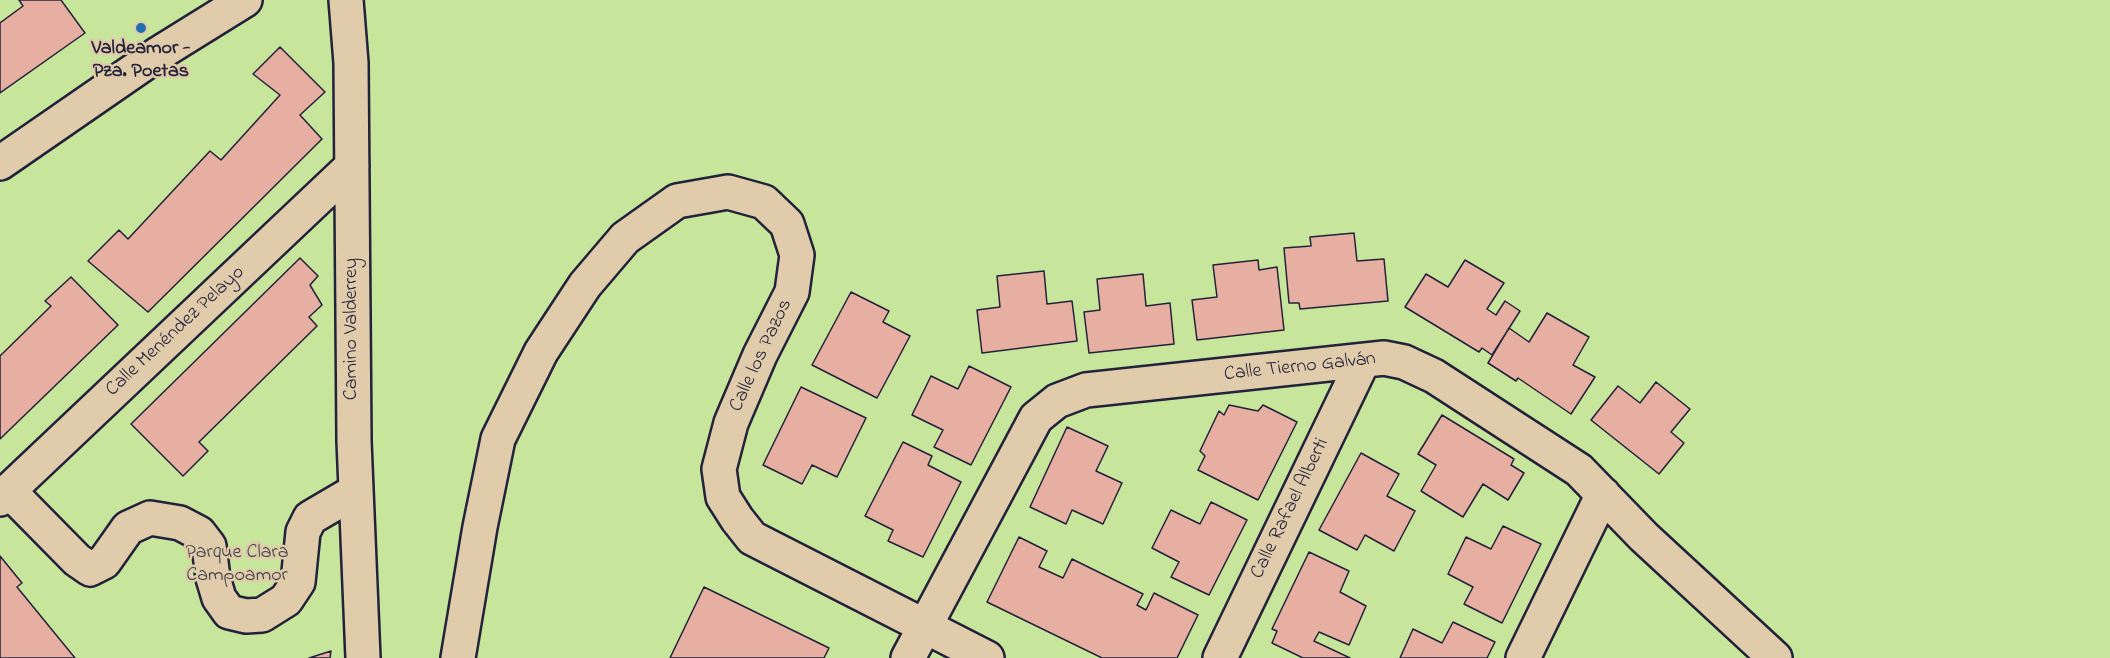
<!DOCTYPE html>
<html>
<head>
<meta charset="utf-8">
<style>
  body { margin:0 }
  canvas { display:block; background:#e1c5a8 }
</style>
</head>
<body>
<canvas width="2110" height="658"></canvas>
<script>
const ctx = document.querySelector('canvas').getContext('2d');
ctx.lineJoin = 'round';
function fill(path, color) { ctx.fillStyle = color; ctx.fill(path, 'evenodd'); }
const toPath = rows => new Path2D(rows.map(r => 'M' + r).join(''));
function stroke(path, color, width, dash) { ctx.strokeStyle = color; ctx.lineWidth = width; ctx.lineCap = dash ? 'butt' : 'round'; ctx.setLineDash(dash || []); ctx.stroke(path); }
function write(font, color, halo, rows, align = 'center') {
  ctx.font = font + ' "Indie Flower",sans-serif'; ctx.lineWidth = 5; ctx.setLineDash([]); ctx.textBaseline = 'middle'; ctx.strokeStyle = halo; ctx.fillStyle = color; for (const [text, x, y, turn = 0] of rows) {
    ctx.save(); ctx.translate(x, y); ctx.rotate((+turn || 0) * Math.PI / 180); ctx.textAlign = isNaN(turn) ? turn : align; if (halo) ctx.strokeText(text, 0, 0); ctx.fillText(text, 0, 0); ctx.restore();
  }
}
fill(toPath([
  [0,0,2110,0,2110,658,0,658]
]), '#c8e59c');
const building = toPath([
  [19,0,61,0,85,33,0,93,0,23,23,6,19,0],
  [280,47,325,92,300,115,322,139,148,312,88,261,119,230,128,239,210,151,221,160,280,95,253,74,280,47],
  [1354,233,1357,261,1384,259,1388,301,1300,309,1299,303,1289,303,1284,248,1311,246,1310,237,1354,233],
  [300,258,318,276,310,285,322,305,309,317,317,326,199,442,208,451,183,476,131,424,300,258],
  [1258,260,1259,270,1277,267,1284,330,1197,340,1192,300,1217,297,1213,265,1258,260],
  [1465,260,1504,283,1487,309,1496,315,1505,301,1520,311,1492,355,1482,348,1479,352,1405,307,1426,274,1448,287,1465,260],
  [1044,271,1047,304,1072,301,1077,341,982,353,977,310,1000,307,997,276,1044,271],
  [1143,274,1146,306,1170,303,1174,344,1089,353,1084,312,1100,310,1097,279,1143,274],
  [71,277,118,325,0,439,0,356,51,306,45,301,71,277],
  [851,292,889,311,883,322,910,336,877,398,812,365,851,292],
  [1547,313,1589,337,1573,365,1595,377,1571,414,1518,378,1516,381,1488,363,1509,328,1529,342,1547,313],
  [969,366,1011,387,971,465,934,447,943,430,912,415,931,376,958,389,969,366],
  [1656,382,1690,409,1671,432,1684,443,1659,474,1591,420,1618,386,1640,403,1656,382],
  [801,387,866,418,837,477,812,465,802,484,763,465,801,387],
  [1229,405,1258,411,1263,405,1297,422,1258,500,1198,470,1205,456,1200,451,1219,411,1224,415,1229,405],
  [1442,415,1514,459,1511,465,1524,473,1508,500,1483,484,1463,517,1421,491,1436,465,1418,454,1442,415],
  [1067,427,1108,446,1096,471,1122,483,1103,524,1072,510,1066,524,1030,507,1067,427],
  [903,442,932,456,928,465,961,482,923,557,888,541,893,530,865,516,903,442],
  [1361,453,1399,474,1387,496,1415,511,1394,551,1365,535,1357,550,1319,530,1361,453],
  [1211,502,1247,520,1209,595,1171,577,1179,562,1152,548,1171,510,1200,524,1211,502],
  [1503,526,1541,544,1502,623,1464,604,1473,587,1448,574,1466,537,1491,549,1503,526],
  [1019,537,1047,551,1039,567,1063,578,1072,559,1143,594,1137,605,1146,610,1154,593,1198,615,1177,658,1102,658,987,602,1019,537],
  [1309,552,1349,571,1340,592,1366,606,1349,645,1319,632,1314,641,1350,658,1303,658,1272,643,1277,631,1272,629,1309,552],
  [0,556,22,583,17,587,75,658,0,658,0,556],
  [704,587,829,648,824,658,670,658,704,587],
  [1453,622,1495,642,1487,658,1400,658,1413,629,1442,643,1453,622],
  [331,651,330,658,309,658,331,651]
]);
fill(building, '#e7aea2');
stroke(building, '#22223b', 1.5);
const minor = toPath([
  [346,0,351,63,354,441,363,658],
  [0,163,158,54,245,0],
  [9,491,77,560,90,569,104,562,128,528,150,518,180,523,199,533,209,546,213,578,219,598,229,612,246,616,262,615,286,600,298,582,303,532,310,518,356,491],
  [0,499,352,166],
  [458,658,480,527,498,439,541,352,585,285,625,238,677,201,728,192,764,202,787,224,797,255,792,292,760,355,731,423,719,469,723,497,737,519,752,538,987,658],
  [908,658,1036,418,1057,401,1086,390,1384,358,1404,362,1434,376,1579,470,1644,537,1775,658],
  [1220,658,1363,361],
  [1523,658,1603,494]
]);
stroke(minor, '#22223b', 38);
stroke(minor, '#e0cbaa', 33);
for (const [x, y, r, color] of [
  [141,28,6,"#1f6fb2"]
]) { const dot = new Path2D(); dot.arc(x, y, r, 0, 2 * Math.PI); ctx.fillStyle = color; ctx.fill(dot); stroke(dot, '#e0cbaa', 2); }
write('bold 20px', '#22223b', '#e0cbaa', [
  ["Valdeamor -",141,50],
  ["Pza. Poetas",141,73]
]);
write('20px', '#22223b', '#e0cbaa', [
  ["Camino Valderrey",353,329,-90],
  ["Calle Menéndez Pelayo",176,332,-43],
  ["Calle los Pazos",762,356,-65],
  ["Calle Tierno Galván",1300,368,-6],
  ["Calle Rafael Alberti",1291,509,-64]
]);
write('20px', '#3b3f4a', '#e0cbaa', [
  ["Parque Clara",237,554],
  ["Campoamor",237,577]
]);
</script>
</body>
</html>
